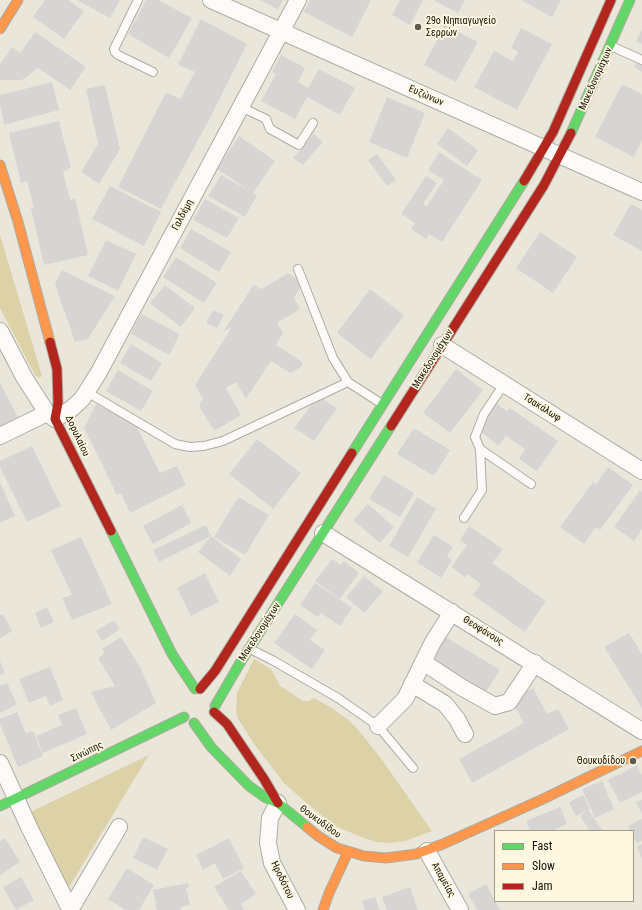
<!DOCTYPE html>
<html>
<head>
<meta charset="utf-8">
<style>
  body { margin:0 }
  #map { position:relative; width:642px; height:910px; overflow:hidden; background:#eae7da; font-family:"Roboto Condensed",sans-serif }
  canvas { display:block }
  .legend { position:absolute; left:494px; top:830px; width:140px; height:72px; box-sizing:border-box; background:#fff8e0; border:1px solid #a09b89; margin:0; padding:5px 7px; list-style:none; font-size:12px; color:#110f07 }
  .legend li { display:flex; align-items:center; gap:8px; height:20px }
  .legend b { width:20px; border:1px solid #a09b89 }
</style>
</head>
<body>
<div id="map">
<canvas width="642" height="910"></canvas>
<ul class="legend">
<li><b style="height:5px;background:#63d668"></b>Fast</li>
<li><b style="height:5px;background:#ff974d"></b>Slow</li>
<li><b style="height:5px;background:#b3261e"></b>Jam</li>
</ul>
</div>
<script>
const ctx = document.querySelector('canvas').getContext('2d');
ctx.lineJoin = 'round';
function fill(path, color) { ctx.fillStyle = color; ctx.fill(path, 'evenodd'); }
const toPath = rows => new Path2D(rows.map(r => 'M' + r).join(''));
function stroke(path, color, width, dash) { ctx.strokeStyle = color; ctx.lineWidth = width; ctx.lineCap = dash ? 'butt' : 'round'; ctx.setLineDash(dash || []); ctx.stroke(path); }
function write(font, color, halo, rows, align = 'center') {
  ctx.font = font + ' "Roboto Condensed",sans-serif'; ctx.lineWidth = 3.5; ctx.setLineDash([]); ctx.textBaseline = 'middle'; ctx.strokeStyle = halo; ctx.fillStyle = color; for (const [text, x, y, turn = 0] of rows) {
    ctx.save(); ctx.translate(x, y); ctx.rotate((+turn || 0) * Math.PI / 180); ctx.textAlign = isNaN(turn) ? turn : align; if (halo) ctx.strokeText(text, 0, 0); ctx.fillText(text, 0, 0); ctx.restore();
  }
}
fill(toPath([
  [0,235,42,376,39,378,35,375,0,308],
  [254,659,271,669,280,686,303,701,309,701,314,698,330,707,350,721,359,731,380,757,432,831,405,841,390,843,376,842,364,838,335,826,302,799,284,783,254,744,237,717,236,709,237,693],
  [149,755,60,902,20,817]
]), '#ddd2a7');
fill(toPath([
  [45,0,68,0,84,11,64,39,33,17],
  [77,0,120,0,110,18],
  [146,0,158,0,192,18,169,58,128,34],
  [259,0,283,0,278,9],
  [310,0,371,0,352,37,304,12],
  [400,0,423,0,410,25,392,15],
  [433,0,465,0,458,13],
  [521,0,561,0,552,17],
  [201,19,247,44,211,116,161,209,118,187,166,92,180,99,195,72,178,65],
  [445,25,478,42,456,82,424,65],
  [521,28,552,44,517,110,474,87,494,51,513,61,518,52,511,48],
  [642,30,642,44,636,41],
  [35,32,86,67,70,90,38,68,22,80,0,80,0,64,12,47,20,53],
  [281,55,305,68,298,82,308,88,319,69,355,88,340,115,307,97,295,119,261,101,276,74,272,72],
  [640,59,642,60,642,72,634,67],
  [52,82,59,110,4,125,0,104,0,95],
  [622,84,642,94,642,140,634,157,595,137],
  [105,85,120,149,99,184,81,172,98,144,86,89],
  [387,97,425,113,407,158,369,142],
  [59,121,71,168,63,172,70,200,75,198,88,255,44,265,31,208,34,208,27,181,21,183,9,133],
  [448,128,478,150,467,166,437,144],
  [314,134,323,142,303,165,293,158],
  [239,136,275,161,253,193,257,195,245,217,208,196,221,175,250,191,217,169],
  [439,152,482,180,442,242,429,234,426,239,411,229,415,223,401,214,426,176,437,183,423,204,427,206,444,180,428,170],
  [377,154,396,180,387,186,368,160],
  [110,186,161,212,144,246,92,219],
  [205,199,239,218,227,238,193,220],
  [631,204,642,210,642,251,613,235],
  [191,229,231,252,219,272,180,248],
  [540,232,577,257,553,293,516,268],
  [106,240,136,254,118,291,88,276],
  [176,257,217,283,204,303,163,277],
  [62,270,115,296,88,339,75,342,55,284],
  [288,273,300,281,302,285,294,298,300,309,277,323,283,333,276,345,301,361,303,364,301,367,290,373,271,361,246,399,236,382,226,388,241,415,214,431,199,406,203,399,195,385,232,327,223,332,254,284,261,289,260,290],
  [165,285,195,308,181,327,150,303],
  [370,289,404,315,371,359,337,333],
  [213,310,224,315,217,328,206,323],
  [141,314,180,334,169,355,131,334],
  [131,344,162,363,151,381,120,363],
  [456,369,483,390,450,433,423,413],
  [118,370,153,391,141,411,106,391],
  [0,383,19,419,0,429],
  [318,396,337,408,314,441,294,428],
  [493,401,507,411,510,408,558,441,537,471,519,459,525,449,506,436,498,446,478,429],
  [96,404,136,425,160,473,177,466,186,485,130,513,121,493,117,495,84,428],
  [414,428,450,450,434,476,397,454],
  [257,439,301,473,273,509,229,474],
  [32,446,61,506,27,522,0,467,0,461],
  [608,467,633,485,600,530,596,527,584,544,560,527,593,482,596,484],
  [384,475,414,493,400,517,369,499],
  [0,482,15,516,0,523],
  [640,490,642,492,642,529,634,541,614,527],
  [238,497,269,515,245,555,214,537],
  [417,497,436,509,408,557,389,546],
  [368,504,394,527,380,543,353,520],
  [182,505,191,523,153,544,143,526],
  [206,525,211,536,159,562,153,550],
  [469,526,503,549,492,563,546,601,525,632,473,595,481,584,467,574,465,577,451,567,467,545,460,540],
  [434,535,453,547,447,556,452,560,441,578,417,562],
  [211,536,241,559,230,576,198,552],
  [81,537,112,604,72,620,62,598,72,595,51,550],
  [332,559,341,565,344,561,359,573,340,599,315,581],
  [205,573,219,602,191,616,177,588],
  [364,576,383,592,364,613,346,597],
  [315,583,352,608,340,626,321,613,318,617,300,605],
  [47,607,54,622,41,628,35,613],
  [3,614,12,631,0,638,0,615],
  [295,614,317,630,310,640,325,650,312,669,274,643],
  [114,620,120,629,102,641,96,631],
  [439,633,500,670,483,696,451,677,427,654],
  [629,633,642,654,642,708,604,647],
  [121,637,140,667,156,703,111,730,91,692,115,686,98,658,105,653,102,649],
  [0,661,5,673,0,675],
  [50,667,63,700,50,706,46,696,29,703,19,679],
  [7,683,17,704,0,713,0,686],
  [533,688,547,714,558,709,569,729,472,783,459,759,524,723,511,700],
  [76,708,87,734,43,753,36,736,62,725,58,715],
  [17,712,26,733,33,731,43,756,18,767,0,724,0,719],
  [637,765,642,775,642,792,620,803,608,780],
  [602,781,614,809,595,818,582,789],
  [583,795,590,809,576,816,569,802],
  [642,800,642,814,636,802],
  [560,807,567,824,551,831,530,831,526,821],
  [588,810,603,831,590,831,580,816],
  [642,819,642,841,637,843,633,836,633,831,631,831,628,826],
  [143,837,168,849,157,870,133,858],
  [5,838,20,862,0,875,0,841],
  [229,838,244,868,223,879,215,863,203,870,196,855],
  [642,844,642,858,637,847],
  [127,868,154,885,139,910,126,910,108,899],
  [241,871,256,894,241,904,244,909,242,910,229,910,214,887],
  [21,877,34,900,16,910,3,887],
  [188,883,189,887,186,888,190,905,181,907,181,910,157,910,153,890],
  [486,884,495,901,501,910,477,910,468,894],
  [410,887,418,910,387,910,382,897],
  [375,897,380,910,365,910,362,901]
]), '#d6d5d4');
const lane = toPath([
  [138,0,114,49,115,52,118,55,153,72],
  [611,46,642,60],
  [241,107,266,119,270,129,299,145,313,123],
  [298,269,333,358,348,382],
  [504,384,484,414,475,437,480,449,531,484],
  [87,392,175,444,190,447,204,446,223,441,348,382,382,404],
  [464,518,482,490,480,449],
  [250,649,272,660,338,698,378,726,413,768]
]);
const street = toPath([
  [211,0,642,192],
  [0,331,24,377,47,413,55,419,71,409,82,399,99,372,298,0],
  [442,345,642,471],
  [0,436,47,413],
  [323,533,642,731],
  [423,662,461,687,495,706,509,702,535,663],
  [412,684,445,704,457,719,465,734],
  [378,726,405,699,433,642,452,612],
  [0,763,29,827,70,909],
  [278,803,270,818,268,843,272,863,297,910],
  [427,851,460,910],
  [70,910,119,827]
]);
const fast = toPath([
  [571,133,630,0],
  [352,453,524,181],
  [111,531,172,654,195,689],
  [215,706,240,663,391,426],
  [194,723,211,747,249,786,266,798,278,803,307,827],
  [0,806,184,717]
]);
const slow = toPath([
  [0,29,18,0],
  [0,165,18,222,50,342],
  [307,827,318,836,337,848,364,856,386,858,416,854,443,844,543,799,642,751],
  [323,910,329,893,348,852]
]);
const jam = toPath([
  [524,181,553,132,611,0],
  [50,342,57,369,58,403,55,419,111,531],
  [391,426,544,185,571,133],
  [200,689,215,671,352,453],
  [214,712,227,724,264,779,278,803]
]);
stroke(lane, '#aeaba1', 10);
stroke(street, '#aeaba1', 18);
stroke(fast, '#aeaba1', 11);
stroke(slow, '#aeaba1', 11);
stroke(jam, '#aeaba1', 11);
stroke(lane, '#fcfbf9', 8);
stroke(street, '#fcfbf9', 16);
stroke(fast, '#63d668', 9);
stroke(slow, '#ff974d', 9);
stroke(jam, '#b3261e', 9);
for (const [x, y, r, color] of [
  [418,27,4,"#5d5b51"],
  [633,761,4,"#5d5b51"]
]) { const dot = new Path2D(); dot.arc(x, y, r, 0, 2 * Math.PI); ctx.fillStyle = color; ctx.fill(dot); stroke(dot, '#fff8e0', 1.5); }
write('10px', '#110f07', '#fff8e0', [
  ["29ο Νηπιαγωγείο",426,21],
  ["Σερρών",426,33],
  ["Θουκυδίδου",625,761,"right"]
], 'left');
write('10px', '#110f07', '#fff8e0', [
  ["Μακεδονομάχων",596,79,-66],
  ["Ευζώνων",426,96,24],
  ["Γαλδέμη",183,215,-62],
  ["Μακεδονομάχων",433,359,-58],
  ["Τσακάλωφ",542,408,32],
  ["Δορυλαίου",77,436,65],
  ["Θεοφάνους",483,631,32],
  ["Μακεδονομάχων",260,632,-57],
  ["Σινώπης",87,752,-26],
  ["Θουκυδίδου",320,822,36],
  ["Ηροδότου",282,880,64],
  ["Απαμείας",443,880,61]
]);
</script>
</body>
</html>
